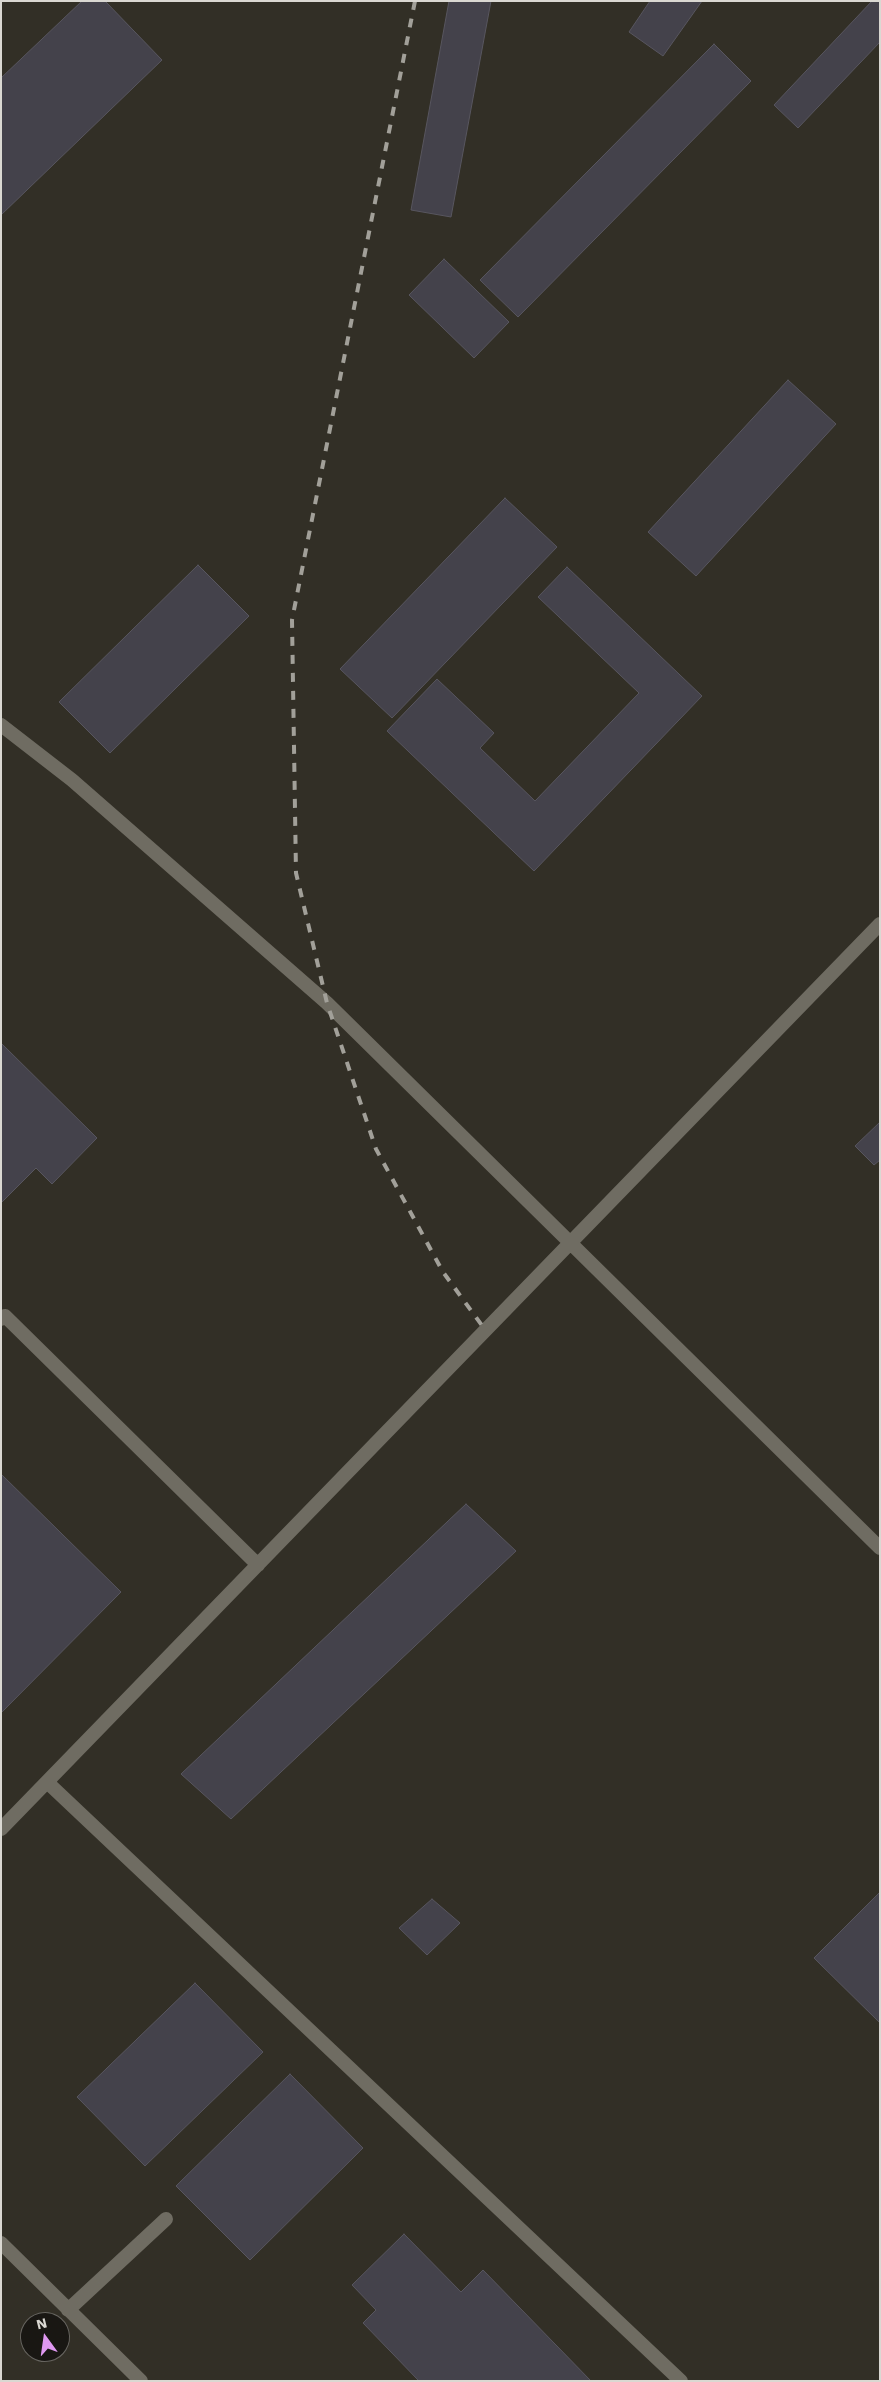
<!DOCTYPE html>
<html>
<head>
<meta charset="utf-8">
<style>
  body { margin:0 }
  #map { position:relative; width:881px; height:2382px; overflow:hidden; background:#322f26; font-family:"Work Sans",sans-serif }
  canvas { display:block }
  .frame { position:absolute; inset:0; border:2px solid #dad8d2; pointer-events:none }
  .north { position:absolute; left:20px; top:2312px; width:50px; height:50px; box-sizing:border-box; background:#191713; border:1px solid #66645f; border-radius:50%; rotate:346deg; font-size:14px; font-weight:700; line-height:20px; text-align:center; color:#dad8d2 }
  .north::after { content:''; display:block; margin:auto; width:18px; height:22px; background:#df98f1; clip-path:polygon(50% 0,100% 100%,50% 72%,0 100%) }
</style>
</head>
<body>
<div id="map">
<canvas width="881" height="2382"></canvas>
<div class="frame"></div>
<div class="north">N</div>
</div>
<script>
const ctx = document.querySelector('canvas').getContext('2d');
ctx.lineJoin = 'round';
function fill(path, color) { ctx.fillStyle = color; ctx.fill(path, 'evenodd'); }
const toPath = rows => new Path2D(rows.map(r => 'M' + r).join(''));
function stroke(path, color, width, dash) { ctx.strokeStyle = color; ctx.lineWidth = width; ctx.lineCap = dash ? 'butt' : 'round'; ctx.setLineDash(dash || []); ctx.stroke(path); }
const building = toPath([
  [82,1,105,1,162,60,1,215,1,78,82,1],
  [449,1,491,1,451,217,411,210,449,1],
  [650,1,702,1,663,56,629,32,650,1],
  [872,1,880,1,880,42,798,128,774,105,872,1],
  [714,44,751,81,518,317,480,280,714,44],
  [444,259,509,322,474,358,409,295,444,259],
  [788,380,836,424,696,576,648,532,788,380],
  [505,498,557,547,392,718,340,669,505,498],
  [198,565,249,616,110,753,59,702,198,565],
  [567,567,702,696,534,871,387,731,437,679,494,733,480,748,535,801,639,693,538,597,567,567],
  [1,1043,97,1138,52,1184,36,1168,1,1203,1,1043],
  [880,1122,880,1160,874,1165,855,1146,880,1122],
  [1,1474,121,1592,1,1713,1,1474],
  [466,1504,516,1551,231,1819,181,1774,466,1504],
  [880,1892,880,2023,814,1958,880,1892],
  [432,1899,460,1923,427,1955,399,1928,432,1899],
  [195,1983,263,2052,145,2166,77,2097,195,1983],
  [290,2074,363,2148,250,2260,176,2186,290,2074],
  [404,2234,461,2292,483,2270,591,2381,419,2381,363,2323,376,2310,352,2285,404,2234]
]);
fill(building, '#44424b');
stroke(building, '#58565f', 1);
stroke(toPath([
  [1,725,72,780,327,1003,880,1548],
  [1,1319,5,1316,258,1565],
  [47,1782,681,2381],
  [1,1829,880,924],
  [1,2243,141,2381],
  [68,2310,166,2219]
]), '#6f6c62', 14);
stroke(toPath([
  [415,1,292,620,296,873,327,1003,376,1149,443,1272,486,1331]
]), '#a2a099', 4, [9, 9]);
</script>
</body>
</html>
